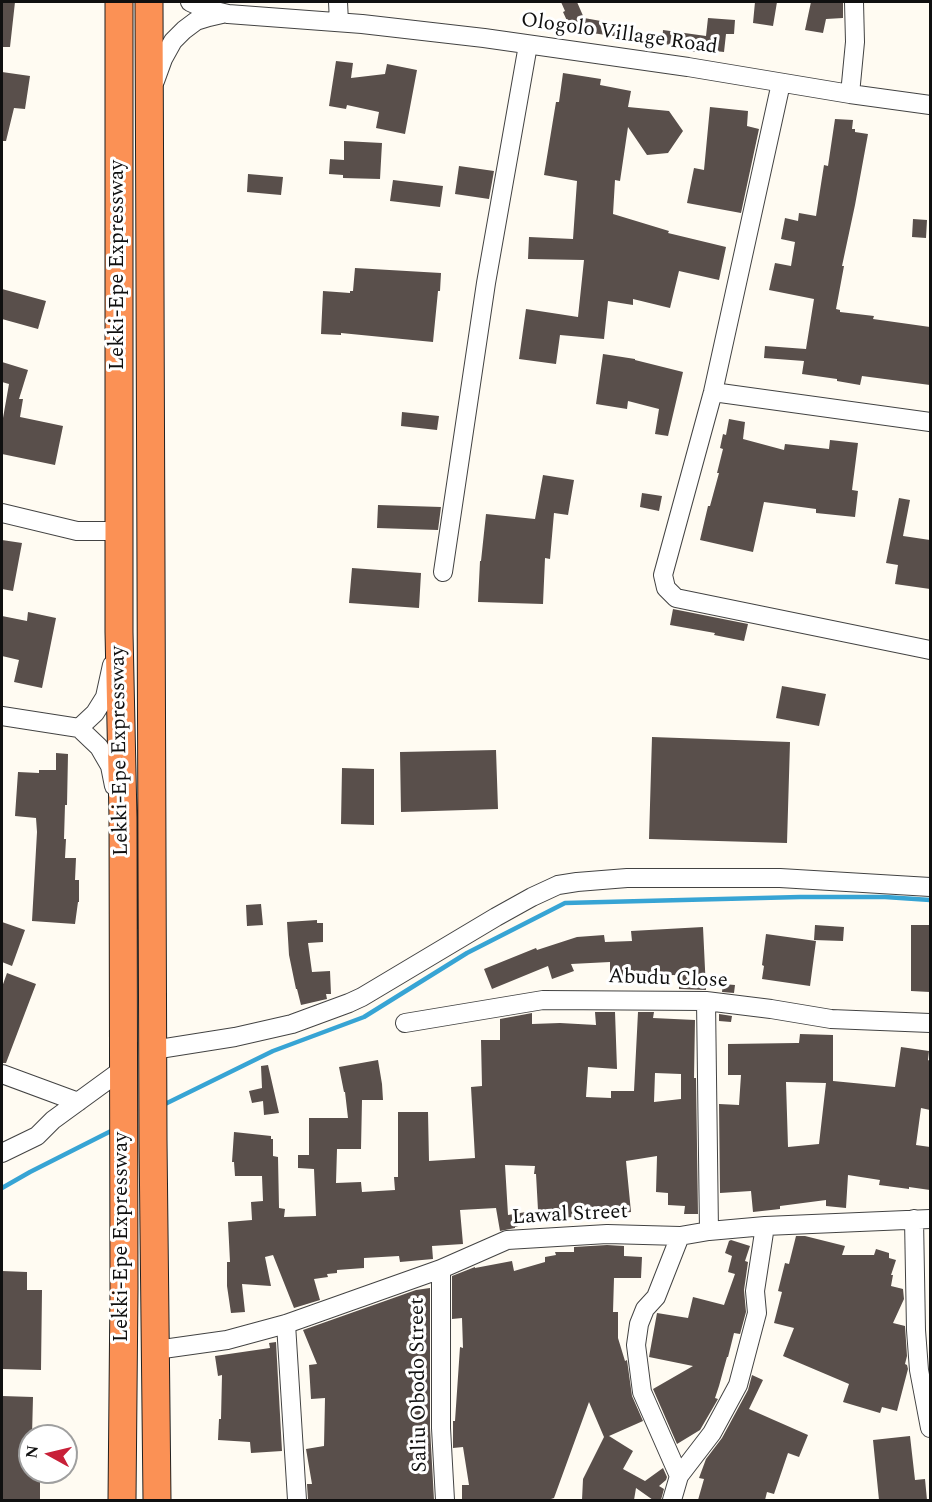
<!DOCTYPE html>
<html>
<head>
<meta charset="utf-8">
<style>
  body { margin:0 }
  #map { position:relative; width:932px; height:1502px; overflow:hidden; background:#fffbf2; font-family:Spectral,serif }
  canvas { display:block }
  .frame { position:absolute; inset:0; border:3px solid #101010; pointer-events:none }
  .north { position:absolute; left:18px; top:1424px; width:60px; height:60px; box-sizing:border-box; background:#fff; border:2px solid #9f9f9f; border-radius:50%; rotate:278deg; font-size:16px; font-weight:700; line-height:24px; text-align:center; color:#101010 }
  .north::after { content:''; display:block; margin:auto; width:21px; height:27px; background:#c82038; clip-path:polygon(50% 0,100% 100%,50% 72%,0 100%) }
</style>
</head>
<body>
<div id="map">
<canvas width="932" height="1502"></canvas>
<div class="frame"></div>
<div class="north">N</div>
</div>
<script>
const ctx = document.querySelector('canvas').getContext('2d');
ctx.lineJoin = 'round';
const toPath = rows => new Path2D(rows.map(r => 'M' + r).join(''));
function stroke(path, color, width, dash) { ctx.strokeStyle = color; ctx.lineWidth = width; ctx.lineCap = dash ? 'butt' : 'round'; ctx.setLineDash(dash || []); ctx.stroke(path); }
function fill(path, color) { ctx.fillStyle = color; ctx.fill(path, 'evenodd'); }
function write(font, color, halo, rows, align = 'center') {
  ctx.font = font + ' Spectral,serif'; ctx.lineWidth = 6; ctx.setLineDash([]); ctx.textBaseline = 'middle'; ctx.strokeStyle = halo; ctx.fillStyle = color; for (const [text, x, y, turn = 0] of rows) {
    ctx.save(); ctx.translate(x, y); ctx.rotate((+turn || 0) * Math.PI / 180); ctx.textAlign = isNaN(turn) ? turn : align; if (halo) ctx.strokeText(text, 0, 0); ctx.fillText(text, 0, 0); ctx.restore();
  }
}
stroke(toPath([
  [161,1106,273,1051,364,1017,467,953,565,903,800,897,885,897,930,900],
  [2,1188,30,1172,113,1130]
]), '#37a4d4', 4.5);
fill(toPath([
  [2,2,15,2,10,47,2,47],
  [561,2,577,2,584,18,629,26,627,38,578,31,579,21,569,25,563,12,565,11],
  [755,2,777,2,773,26,753,23],
  [811,2,843,2,843,18,826,19,823,33,805,30],
  [708,18,735,20,734,34,726,34,724,52,696,49,696,52,672,48,673,45,662,44,663,30,706,36],
  [336,61,353,63,351,78,385,74,387,64,417,70,405,134,376,128,379,112,347,105,346,109,329,106],
  [2,72,30,76,25,109,14,108,6,141,2,141],
  [563,73,601,79,600,85,631,91,628,107,669,111,683,131,668,153,647,155,628,127,620,181,615,180,613,214,669,231,668,233,726,247,719,280,679,271,670,308,633,299,633,305,608,301,604,339,560,335,556,364,519,359,526,309,578,317,584,260,528,259,529,237,573,239,577,181,544,175,556,102,559,102],
  [710,107,748,111,747,126,759,129,741,213,687,203,694,168,704,170],
  [835,119,853,120,852,129,855,129,855,132,868,134,855,205,842,266,844,266,836,309,840,310,840,312,874,316,873,319,930,327,930,385,862,376,860,385,837,381,837,379,802,374,804,361,764,358,765,346,806,349,814,299,769,290,775,263,791,266,795,242,781,239,785,218,798,221,799,213,816,216,824,165,828,166],
  [344,141,382,143,380,179,343,178,343,175,329,174,330,159,344,160],
  [459,166,494,171,489,199,455,194],
  [248,174,283,177,281,195,247,192],
  [393,180,443,186,440,207,390,201],
  [913,219,927,220,926,238,912,237],
  [355,268,441,273,440,291,438,291,433,342,341,333,341,335,321,334,323,291,350,293,350,291,353,291],
  [2,289,46,301,38,329,2,319],
  [603,354,635,359,635,360,683,372,668,436,655,434,659,409,628,401,627,409,596,404],
  [2,362,28,370,19,399,23,399,20,417,63,426,55,465,2,454,2,418,3,418,9,384,2,382],
  [402,412,439,416,437,430,401,426],
  [729,419,745,422,743,439,784,450,785,444,829,449,830,440,858,443,852,490,858,491,855,517,816,513,816,509,764,502,753,552,700,540,708,506,710,506,719,473,717,473,723,449,720,448,723,434,726,435],
  [543,475,574,480,568,515,554,513,550,559,545,558,543,604,478,602,480,561,481,561,486,514,535,519],
  [642,493,662,496,659,511,640,507],
  [899,498,910,500,903,536,930,540,930,589,895,584,898,565,886,563],
  [378,505,441,507,438,530,377,528],
  [2,540,22,543,13,591,2,589],
  [352,568,421,573,419,608,349,603],
  [673,609,748,624,744,641,714,635,715,633,670,625],
  [28,612,56,618,42,688,14,682,19,660,2,656,2,616,27,621],
  [782,686,826,694,819,726,776,718],
  [652,737,790,742,787,843,649,839],
  [496,750,498,809,401,812,400,752],
  [56,753,68,754,67,805,65,805,64,839,66,839,65,858,76,858,75,880,79,880,79,902,78,902,75,924,32,921,37,832,36,818,15,816,18,772,39,773,39,770,56,770],
  [342,768,374,769,374,825,341,824],
  [261,904,263,925,247,926,246,905],
  [317,920,317,923,323,923,323,942,308,943,312,972,330,971,331,994,326,994,327,999,301,1005,297,989,296,989,289,955,287,922],
  [2,922,25,930,12,966,2,962],
  [815,925,844,927,843,941,814,940],
  [911,925,930,925,930,992,911,991],
  [703,927,706,990,679,989,679,976,674,975,625,977,625,983,610,984,610,962,571,964,574,971,552,979,548,966,492,989,484,969,536,948,537,950,577,937,604,935,605,942,632,941,631,931],
  [766,934,816,941,810,986,762,979,764,966,762,965],
  [7,973,36,984,6,1063,2,1063,2,987],
  [723,984,735,985,734,993,722,992],
  [595,1012,615,1012,617,1069,588,1067,586,1097,611,1098,611,1091,634,1091,638,1012,654,1012,653,1018,695,1020,694,1078,696,1078,698,1214,684,1214,685,1206,668,1205,668,1193,656,1192,657,1156,626,1161,631,1212,549,1219,549,1221,522,1224,522,1225,515,1227,515,1228,500,1231,496,1208,460,1210,463,1244,432,1246,433,1259,400,1262,399,1256,364,1258,364,1268,337,1270,337,1273,327,1274,328,1277,314,1279,320,1300,294,1308,273,1255,265,1257,271,1286,242,1284,245,1312,231,1313,227,1286,227,1262,230,1262,228,1222,252,1220,251,1202,263,1201,262,1176,235,1176,234,1162,232,1162,234,1132,271,1136,271,1139,273,1139,273,1156,278,1157,279,1208,285,1209,284,1217,316,1216,314,1169,298,1168,298,1155,309,1155,309,1118,348,1118,345,1092,344,1092,339,1067,378,1060,382,1084,383,1100,362,1100,361,1149,337,1149,336,1183,361,1182,362,1192,395,1190,394,1177,398,1177,398,1112,428,1112,429,1161,475,1158,471,1087,482,1086,481,1040,500,1040,500,1019,532,1013,532,1024,560,1023,596,1025],
  [655,1073,681,1074,681,1099,654,1102],
  [505,1165,535,1166,534,1174,536,1174,538,1210,508,1215],
  [719,1014,732,1016,731,1022,719,1021],
  [800,1034,833,1035,833,1081,895,1087,901,1047,929,1051,928,1060,930,1061,930,1110,921,1108,916,1145,930,1147,930,1190,909,1187,909,1189,879,1185,880,1180,848,1175,846,1208,826,1206,826,1200,780,1206,780,1209,753,1212,751,1191,720,1193,719,1104,739,1105,741,1075,728,1075,728,1044,796,1043,799,1043],
  [786,1082,826,1083,819,1144,788,1147],
  [268,1065,279,1113,264,1115,263,1101,252,1103,249,1091,262,1088,261,1066],
  [796,1236,805,1236,845,1246,842,1255,874,1255,876,1249,889,1253,889,1258,896,1260,891,1275,893,1275,891,1286,903,1289,904,1299,893,1323,905,1326,907,1356,905,1364,907,1365,908,1369,897,1411,882,1407,880,1413,843,1402,849,1384,783,1356,794,1328,774,1323,782,1292,778,1291,785,1263,789,1264],
  [731,1240,750,1246,745,1261,748,1262,744,1290,746,1312,740,1334,734,1333,728,1357,727,1357,719,1386,715,1398,718,1399,700,1430,677,1444,653,1389,693,1366,649,1357,657,1313,688,1318,693,1297,724,1305,735,1274,728,1272,732,1256,725,1253,729,1241],
  [607,1245,624,1246,624,1256,642,1257,641,1278,614,1278,613,1312,618,1312,618,1338,625,1361,627,1360,632,1396,643,1421,609,1436,633,1451,623,1469,645,1481,663,1468,667,1477,666,1480,659,1486,664,1489,661,1500,653,1500,636,1488,634,1500,582,1500,583,1479,604,1437,589,1402,554,1498,548,1500,462,1500,462,1485,469,1485,463,1447,453,1448,453,1421,455,1421,460,1347,463,1348,462,1318,452,1319,452,1276,475,1267,475,1268,512,1261,514,1271,545,1262,545,1257,556,1255,555,1252,574,1252,574,1247],
  [2,1271,27,1272,27,1290,42,1290,41,1370,2,1369],
  [430,1288,430,1428,434,1500,308,1500,307,1484,312,1484,306,1449,324,1446,325,1398,311,1399,309,1365,317,1364,303,1330,416,1290],
  [276,1342,282,1451,251,1453,250,1442,218,1440,219,1419,221,1419,222,1375,218,1376,215,1356,270,1348,269,1343],
  [752,1375,763,1380,749,1409,808,1435,799,1457,788,1453,774,1494,767,1492,765,1500,698,1500,704,1479,699,1478,706,1459,722,1438,748,1390],
  [2,1396,33,1397,32,1436,30,1436,30,1472,40,1472,40,1500,2,1500],
  [910,1436,915,1480,925,1479,927,1500,879,1500,873,1440]
]), '#594f4b');
const minor = toPath([
  [190,2,203,8,228,14,362,24,484,38,688,67,850,94,930,105],
  [338,2,339,22],
  [155,81,163,59,173,41,184,30,196,21,209,17,222,14],
  [781,83,713,392,663,575,666,588,676,598,930,650],
  [850,94,855,42,854,2],
  [713,392,930,422],
  [2,513,77,531,119,531],
  [443,572,486,283,528,45],
  [2,716,79,728],
  [79,728,95,713,105,697,112,665],
  [79,728,99,747,110,766,114,786],
  [706,1001,709,1231],
  [405,1023,543,1000,706,1001,771,1009,831,1019,930,1023],
  [153,1050,235,1037,292,1024,349,1003,362,997,496,917,532,897,558,885,577,882,627,878,780,878,930,887],
  [2,1074,78,1102],
  [2,1153,37,1136,53,1120,123,1069],
  [914,1219,916,1330,919,1370,930,1428],
  [441,1269,441,1428,445,1500],
  [286,1324,297,1500],
  [156,1350,227,1340,286,1324,441,1269,507,1240,607,1234,680,1236,709,1231,765,1226,930,1219],
  [679,1476,642,1392,636,1345,639,1324,645,1309,656,1297,680,1236],
  [672,1500,679,1476,712,1433,738,1385,757,1313,755,1291,765,1226]
]);
const highway = toPath([
  [119,2,119,632,123,818,124,1288,122,1500],
  [149,2,153,1140,157,1500]
]);
stroke(minor, '#434343', 20);
stroke(highway, '#212121', 29);
stroke(minor, '#fff', 18);
stroke(highway, '#fb9155', 27);
write('21px', '#101010', '#fff', [
  ["Ologolo Village Road",619,35,8],
  ["Lekki-Epe Expressway",119,265,-90],
  ["Lekki-Epe Expressway",121,751,-91],
  ["Abudu Close",668,980,2],
  ["Lawal Street",570,1216,-3],
  ["Lekki-Epe Expressway",123,1237,-90],
  ["Saliu Obodo Street",420,1385,-91]
]);
</script>
</body>
</html>
